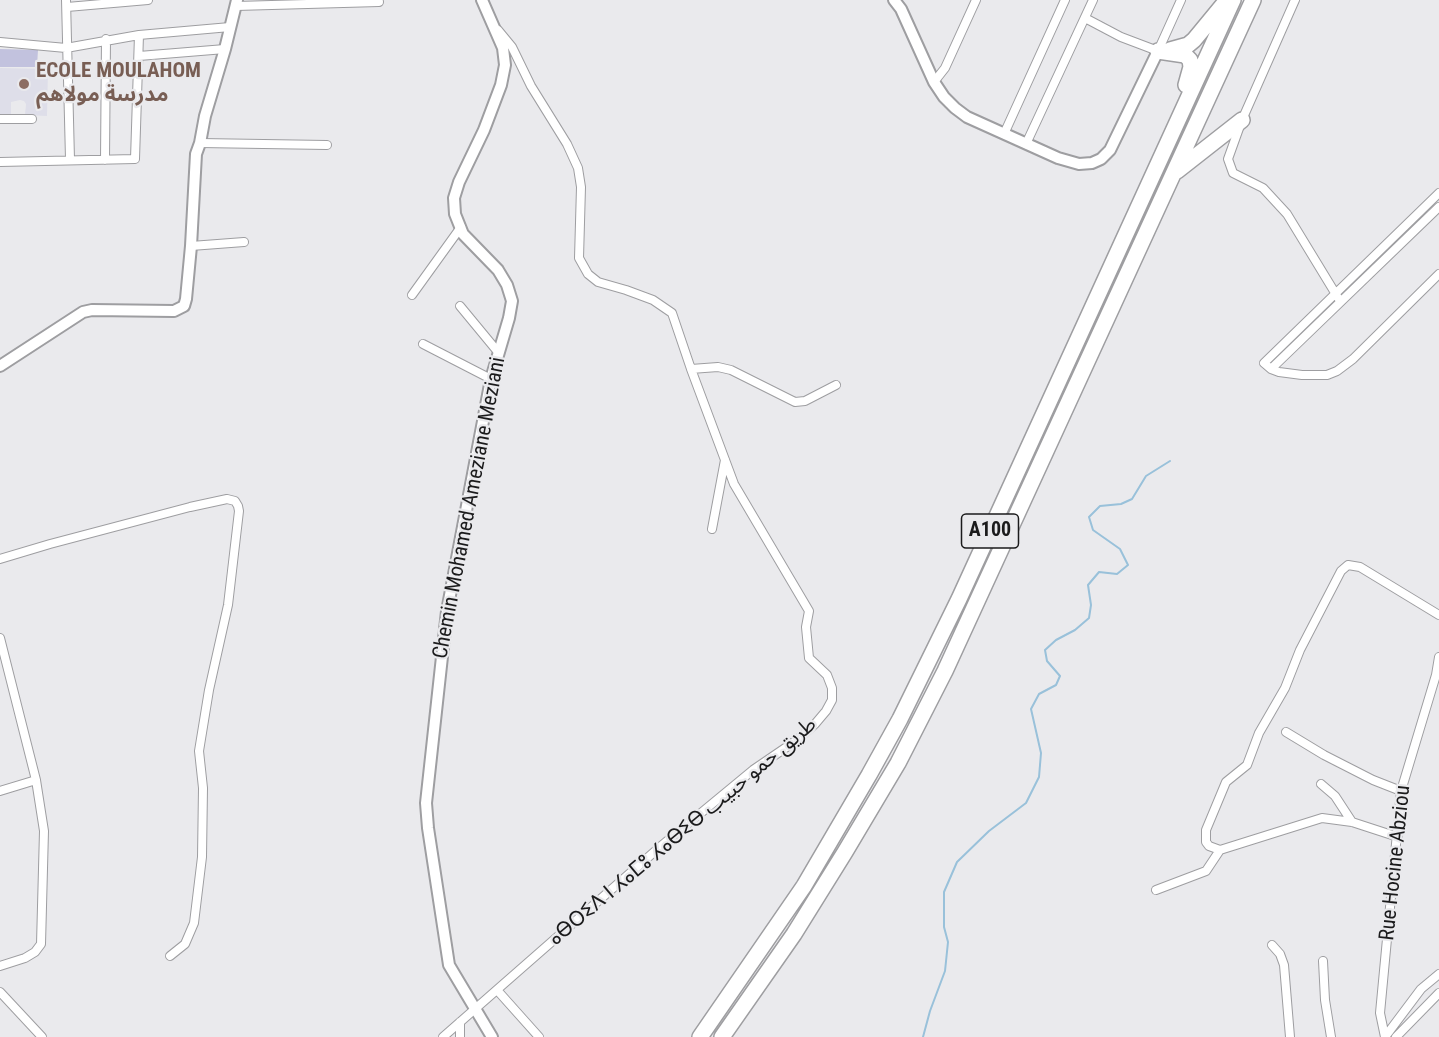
<!DOCTYPE html>
<html>
<head>
<meta charset="utf-8">
<style>
  body { margin:0 }
  canvas { display:block; background:#eaeaed }
</style>
</head>
<body>
<canvas width="1439" height="1037"></canvas>
<script>
const ctx = document.querySelector('canvas').getContext('2d');
ctx.lineJoin = 'round';
function fill(path, color) { ctx.fillStyle = color; ctx.fill(path, 'evenodd'); }
const toPath = rows => new Path2D(rows.map(r => 'M' + r).join(''));
function stroke(path, color, width, dash) { ctx.strokeStyle = color; ctx.lineWidth = width; ctx.lineCap = dash ? 'butt' : 'round'; ctx.setLineDash(dash || []); ctx.stroke(path); }
function write(font, color, halo, rows, align = 'center') {
  ctx.font = font + ' "Roboto Condensed","Noto Sans Arabic","Noto Sans Tifinagh",sans-serif'; ctx.lineWidth = 4.5; ctx.setLineDash([]); ctx.textBaseline = 'middle'; ctx.strokeStyle = halo; ctx.fillStyle = color; for (const [text, x, y, turn = 0] of rows) {
    ctx.save(); ctx.translate(x, y); ctx.rotate((+turn || 0) * Math.PI / 180); ctx.textAlign = isNaN(turn) ? turn : align; if (halo) ctx.strokeText(text, 0, 0); ctx.fillText(text, 0, 0); ctx.restore();
  }
}
fill(toPath([
  [0,68,48,69,47,116,25,115,26,104,24,101,20,100,11,102,11,114,0,114]
]), '#dedee9');
fill(toPath([
  [0,49,38,50,37,67,0,67]
]), '#c2c2de');
stroke(toPath([
  [923,1037,930,1011,945,971,948,942,944,927,944,892,957,862,989,831,1026,803,1039,777,1041,753,1031,709,1039,694,1056,685,1060,676,1047,661,1045,650,1056,640,1075,630,1089,618,1091,605,1088,585,1099,572,1117,574,1128,565,1120,549,1093,530,1089,517,1100,506,1121,504,1132,499,1146,476,1170,461]
]), '#99c1da', 2);
const minor = toPath([
  [66,0,70,159],
  [1295,0,1242,120,1228,159,1233,173,1263,188,1287,214,1340,301],
  [236,6,379,2],
  [67,7,148,0],
  [1085,18,1121,37,1158,51,1181,0],
  [0,42,66,48,139,35,230,27],
  [139,56,225,49],
  [934,82,945,68,976,0],
  [0,119,32,119],
  [1004,134,1065,0],
  [200,143,327,145],
  [1026,144,1093,0],
  [105,160,106,39],
  [0,162,135,159,139,35],
  [1439,193,1264,363,1271,369,1279,372,1302,375,1327,375,1337,371,1353,359,1439,274],
  [191,246,244,242],
  [412,295,461,227],
  [460,306,498,352],
  [423,344,491,379],
  [691,369,718,367,731,370,795,402,805,401,836,385],
  [1271,369,1439,207],
  [712,529,725,460],
  [0,559,50,544,190,507,227,499,235,501,238,506,239,511,228,605,209,690,199,751,203,788,202,857,194,923,185,944,170,956],
  [0,638,36,780,44,831,41,944,35,952,25,958,0,966],
  [1286,732,1324,755,1373,780,1401,791],
  [1321,784,1335,796,1352,822],
  [0,791,36,780],
  [1220,850,1209,846,1206,842,1206,830,1226,782,1247,765,1259,733,1285,688,1300,650,1341,571,1348,565,1360,567,1439,615],
  [1156,890,1206,871,1220,850,1322,818,1352,822,1398,837],
  [1272,945,1280,954,1284,965,1290,1037],
  [1323,961,1325,1000,1331,1037],
  [497,990,539,1037],
  [0,992,42,1037],
  [460,1022,460,1037],
  [443,1037,661,846,753,770,797,740,815,724,826,711,832,700,832,688,827,675,809,658,806,627,809,611,734,484,691,369,672,313,653,300,626,290,598,282,588,274,579,258,581,187,578,168,567,144,531,86,512,47,498,30],
  [1385,1037,1380,1013,1401,791,1436,675,1439,657],
  [1385,1037,1421,989,1439,974],
  [1396,1037,1439,993]
]);
const tertiary = toPath([
  [894,0,901,9,934,82,944,97,955,108,967,117,1058,158,1079,164,1092,163,1101,159,1110,150,1158,51],
  [0,366,83,312,92,310,174,311,184,306,186,299,191,246,196,154,200,143,205,116,225,49,237,0]
]);
const secondary = toPath([
  [482,0,503,48,505,65,501,85,484,130,459,182,454,198,455,214,463,234,498,270,507,285,512,301,509,318,491,379,447,611,426,803,428,828,449,965,492,1037]
]);
const motorway = toPath([
  [1170,50,1188,45,1194,40,1227,0],
  [1158,51,1185,55,1190,60,1191,67,1186,85],
  [1177,171,1242,120],
  [700,1037,804,886,869,775,900,719,959,599,1233,0],
  [722,1037,794,934,845,852,898,763,945,671,1253,0]
]);
stroke(minor, '#9e9ea1', 10);
stroke(tertiary, '#9e9ea1', 14);
stroke(secondary, '#9e9ea1', 14);
stroke(motorway, '#9e9ea1', 18);
stroke(minor, '#fff', 8);
stroke(tertiary, '#fff', 10);
stroke(secondary, '#fff', 10);
stroke(motorway, '#fff', 15);
for (const [x, y, r, color] of [
  [24,84,6,"#8d6e63"]
]) { const dot = new Path2D(); dot.arc(x, y, r, 0, 2 * Math.PI); ctx.fillStyle = color; ctx.fill(dot); stroke(dot, '#eaeaed', 2); }
for (const [x, y, w] of [
  [990,531,57]
]) { const box = new Path2D(); box.roundRect(x - w / 2, y - 17, w, 34, 4.5); ctx.fillStyle = '#eaeaed'; ctx.fill(box); stroke(box, '#1b1b1c', 1.5); }
write('bold 20px', '#1b1b1c', null, [
  ["A100",990,531]
]);
write('bold 21px', '#785e54', '#eaeaed', [
  ["ECOLE MOULAHOM",36,72],
  ["مدرسة مولاهم",36,96]
], 'left');
write('21px', '#1b1b1c', '#eaeaed', [
  ["Chemin Mohamed Ameziane Meziani",470,508,-79],
  ["ⴰⴱⵔⵉⴷ ⵏ ⵃⴰⵎⵓ ⵃⴰⴱⵉⴱ طريق حمو حبيب",683,832,-40],
  ["Rue Hocine Abziou",1396,863,-84]
]);
</script>
</body>
</html>
